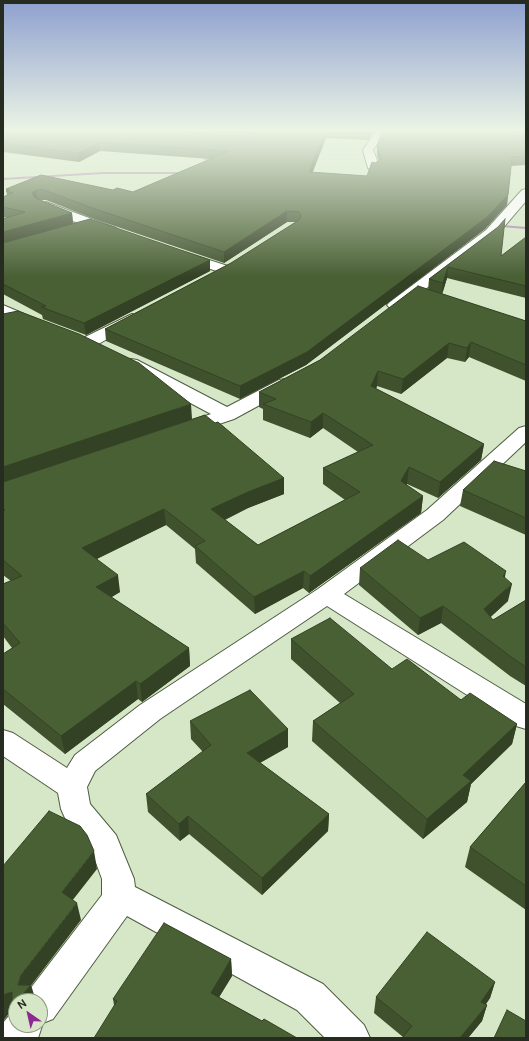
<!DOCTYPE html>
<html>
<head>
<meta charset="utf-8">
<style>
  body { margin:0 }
  #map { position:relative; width:529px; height:1041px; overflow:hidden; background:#d5e7c6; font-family:"DM Sans",sans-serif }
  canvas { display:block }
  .frame { position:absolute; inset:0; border:4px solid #262d20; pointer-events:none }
  .north { position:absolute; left:8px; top:993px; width:40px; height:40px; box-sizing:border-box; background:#d5e7c6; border:1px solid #8f9d84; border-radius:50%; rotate:326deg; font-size:11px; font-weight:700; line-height:16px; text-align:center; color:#262d20 }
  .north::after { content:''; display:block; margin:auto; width:14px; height:18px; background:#8c2a91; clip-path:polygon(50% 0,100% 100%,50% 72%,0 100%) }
</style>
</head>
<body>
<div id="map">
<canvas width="529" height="1041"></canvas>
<div class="frame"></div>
<div class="north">N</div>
</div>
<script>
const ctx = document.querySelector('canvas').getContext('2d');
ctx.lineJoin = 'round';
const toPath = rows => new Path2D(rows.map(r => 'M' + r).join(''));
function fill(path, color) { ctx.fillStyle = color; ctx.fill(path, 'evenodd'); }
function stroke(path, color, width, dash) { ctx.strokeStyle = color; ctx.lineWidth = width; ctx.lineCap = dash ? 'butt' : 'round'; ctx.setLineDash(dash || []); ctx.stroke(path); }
fill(toPath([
  [197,131,201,131,203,155,217,166,217,168,215,168,199,155,197,131],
  [103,172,188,172,190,173,188,174,103,174,3,180,3,178,103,172],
  [477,223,526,227,526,229,479,225,477,224,477,223]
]), '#a883a9');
const minor = toPath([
  [376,131,386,131,373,150,380,168,374,171,368,168,363,150,376,131],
  [526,189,526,201,496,236,400,308,390,308,387,305,390,302,486,230,522,190,526,189],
  [46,202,116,228,118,231,116,234,106,234,42,209,40,206,46,202],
  [181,251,231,267,233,270,231,273,226,274,176,258,174,255,176,252,181,251],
  [3,305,43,322,45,325,43,328,37,330,3,316,3,305],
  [132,314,138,316,140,319,138,322,93,347,87,348,81,347,79,343,81,339,132,314],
  [131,359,137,360,227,407,279,380,285,379,291,380,294,384,291,388,234,419,183,436,176,434,173,430,176,426,211,414,125,368,122,364,125,360,131,359],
  [526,426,526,442,443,520,344,594,526,704,526,729,516,726,327,606,160,719,95,771,87,787,90,804,116,835,134,879,135,887,323,984,364,1025,370,1038,325,1038,297,1010,127,916,53,1019,43,1023,38,1038,3,1038,3,1023,12,1012,16,1010,16,1025,40,1025,40,1001,24,1001,27,993,102,895,102,879,92,852,65,818,61,809,58,793,3,756,3,730,13,733,67,768,75,755,140,705,318,589,427,510,519,428,526,426]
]);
stroke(minor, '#4e5d41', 2);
fill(minor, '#fff');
fill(toPath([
  [3,131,251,136,269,131,374,131,368,140,326,138,312,172,367,176,375,163,379,161,377,156,377,147,506,131,526,131,526,165,511,166,507,205,485,229,306,365,240,399,106,341,105,329,231,263,296,222,287,222,224,263,97,220,46,200,38,200,72,213,73,224,210,260,210,271,86,335,43,319,42,315,3,294,3,219,7,218,3,217,3,197,7,195,6,189,113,190,133,192,211,159,100,151,79,162,3,152],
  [186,131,259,131,251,135],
  [498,227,501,256,526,237,526,298,447,278,442,294,526,321,526,381,469,357,465,362,447,358,401,394,377,386,376,389,484,444,481,460,438,498,407,484,406,485,423,496,421,513,309,593,303,588,255,614,196,563,195,549,166,525,97,559,120,592,111,597,189,648,190,666,142,702,138,699,65,754,3,704,3,654,12,648,3,636,3,584,11,581,3,575,3,314,192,419,284,478,284,494,248,508,225,520,258,545,345,500,323,484,323,468,358,452,323,428,310,438,263,420,263,409,259,407,259,392,320,360,428,290,429,279],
  [526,471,526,535,460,506,463,490],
  [428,560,505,578,508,601,490,617,493,620,526,600,526,686,510,676,441,623,418,635,359,585,360,568],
  [291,639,392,669,461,700,517,724,512,744,471,784,467,802,423,839,312,741,313,721,340,703,291,659],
  [190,721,288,729,288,747,260,763,329,814,328,831,262,895,189,834,180,841,148,812,146,794,203,752,191,739],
  [526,782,526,910,465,867,470,847],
  [231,959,232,976,219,997,262,1021,114,1005,113,999],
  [495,982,490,998,486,1004,487,1005,482,1021,468,1038,402,1038,403,1037,374,1013,376,997]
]), '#3f522d');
fill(toPath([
  [251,131,259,131,258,134,251,135],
  [326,131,326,138,309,182,309,172],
  [369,131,374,131,368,140,368,132],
  [99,142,100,151,79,162,78,153],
  [36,190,37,200,34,203,32,193],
  [508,195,507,205,485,229,306,365,240,399,240,386],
  [287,211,287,222,224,263,224,252],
  [72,213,73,224,3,243,3,232],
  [210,260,210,271,86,335,84,323],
  [448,267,447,278,442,295,443,283],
  [471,342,469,357,465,362,467,348],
  [449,343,447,358,401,394,403,379],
  [378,371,377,386,370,402,371,386],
  [191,404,192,419,3,484,3,467],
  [323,413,323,428,310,438,311,422],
  [484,444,481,460,438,498,440,482],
  [409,467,407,484,399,498,401,481],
  [284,478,284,494,248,508,212,526,211,509,248,492],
  [423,496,421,513,309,593,310,576],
  [164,509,166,525,84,565,82,548],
  [304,571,303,588,255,614,254,597],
  [506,571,503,588,503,576],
  [118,575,120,592,99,605,96,587],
  [512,584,508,601,481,626,484,609],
  [443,606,441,623,418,635,420,618],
  [189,648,190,666,142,702,140,684],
  [136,681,138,699,65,754,61,736],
  [517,724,512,744,471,784,467,802,423,839,427,819,463,775],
  [288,729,288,747,247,770,247,753],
  [329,814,328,831,262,895,262,878],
  [188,816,189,834,180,841,179,824],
  [94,851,97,869,65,910,62,892],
  [77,903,81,920,30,987,31,985,36,1001,17,1001,18,985,21,975],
  [231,959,232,976,212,1009,211,993],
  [495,982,490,998,479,1014,487,1005,482,1021,468,1038,460,1038,481,1002],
  [12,992,16,1002,16,1018,14,1010,11,1011,3,1021,3,997,5,994]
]), '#334224');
const building = toPath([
  [3,131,179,131,251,136,269,131,326,131,309,172,367,176,372,162,375,163,382,159,377,147,382,131,505,131,526,133,526,156,512,157,508,195,486,218,307,352,240,386,105,329,231,263,299,220,301,216,299,212,287,211,224,252,95,209,44,190,36,190,32,193,35,198,72,213,3,232,3,219,25,212,3,207,3,197,13,193,6,191,10,190,6,189,41,175,113,190,117,188,133,192,229,151,99,142,78,153,3,143,3,131],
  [90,219,210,260,84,323,41,307,46,306,3,284,3,243,90,219],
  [505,219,501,256,526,237,526,286,448,267,443,283,429,279,498,227,505,219],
  [418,286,526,321,526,365,471,342,467,348,449,343,403,379,378,371,371,386,484,444,440,482,409,467,401,481,423,496,310,576,304,571,254,597,195,546,205,541,164,509,82,548,118,575,96,587,189,648,140,684,136,681,61,736,3,689,3,654,20,643,3,623,3,584,22,576,3,560,3,511,5,510,3,508,3,482,205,415,215,423,218,422,284,478,248,492,211,509,258,545,360,492,323,468,373,445,323,413,311,422,263,404,276,399,259,392,320,360,418,286],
  [18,311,79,334,139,363,191,404,3,467,3,314,18,311],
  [494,461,526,471,526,518,463,490,494,461],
  [398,540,428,560,464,542,506,571,503,576,512,584,484,609,493,620,526,600,526,667,514,659,443,606,420,618,360,568,398,540],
  [330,618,392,669,407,659,461,700,470,693,517,724,463,775,471,781,427,819,313,721,354,694,291,639,330,618],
  [250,690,288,729,247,753,329,814,262,878,188,816,179,824,146,794,211,745,190,721,250,690],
  [526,782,526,886,470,847,526,782],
  [49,811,80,826,87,835,94,851,62,892,77,903,21,975,18,985,31,985,17,1001,16,1001,16,1002,12,1006,12,992,5,994,3,997,3,866,49,811],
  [164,923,231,959,211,993,262,1021,264,1019,297,1038,94,1038,117,1001,113,999,164,923],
  [427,932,495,982,481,1002,487,1005,460,1038,402,1038,412,1026,376,997,427,932],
  [507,1010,526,1021,526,1038,494,1038,507,1010]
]);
fill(building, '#495f34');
stroke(building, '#334224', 1);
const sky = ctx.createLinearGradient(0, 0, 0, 277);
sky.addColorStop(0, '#8ea0cf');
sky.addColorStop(0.47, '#ecf4e5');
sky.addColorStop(1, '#ecf4e500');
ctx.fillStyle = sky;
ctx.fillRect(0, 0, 529, 277);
</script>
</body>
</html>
